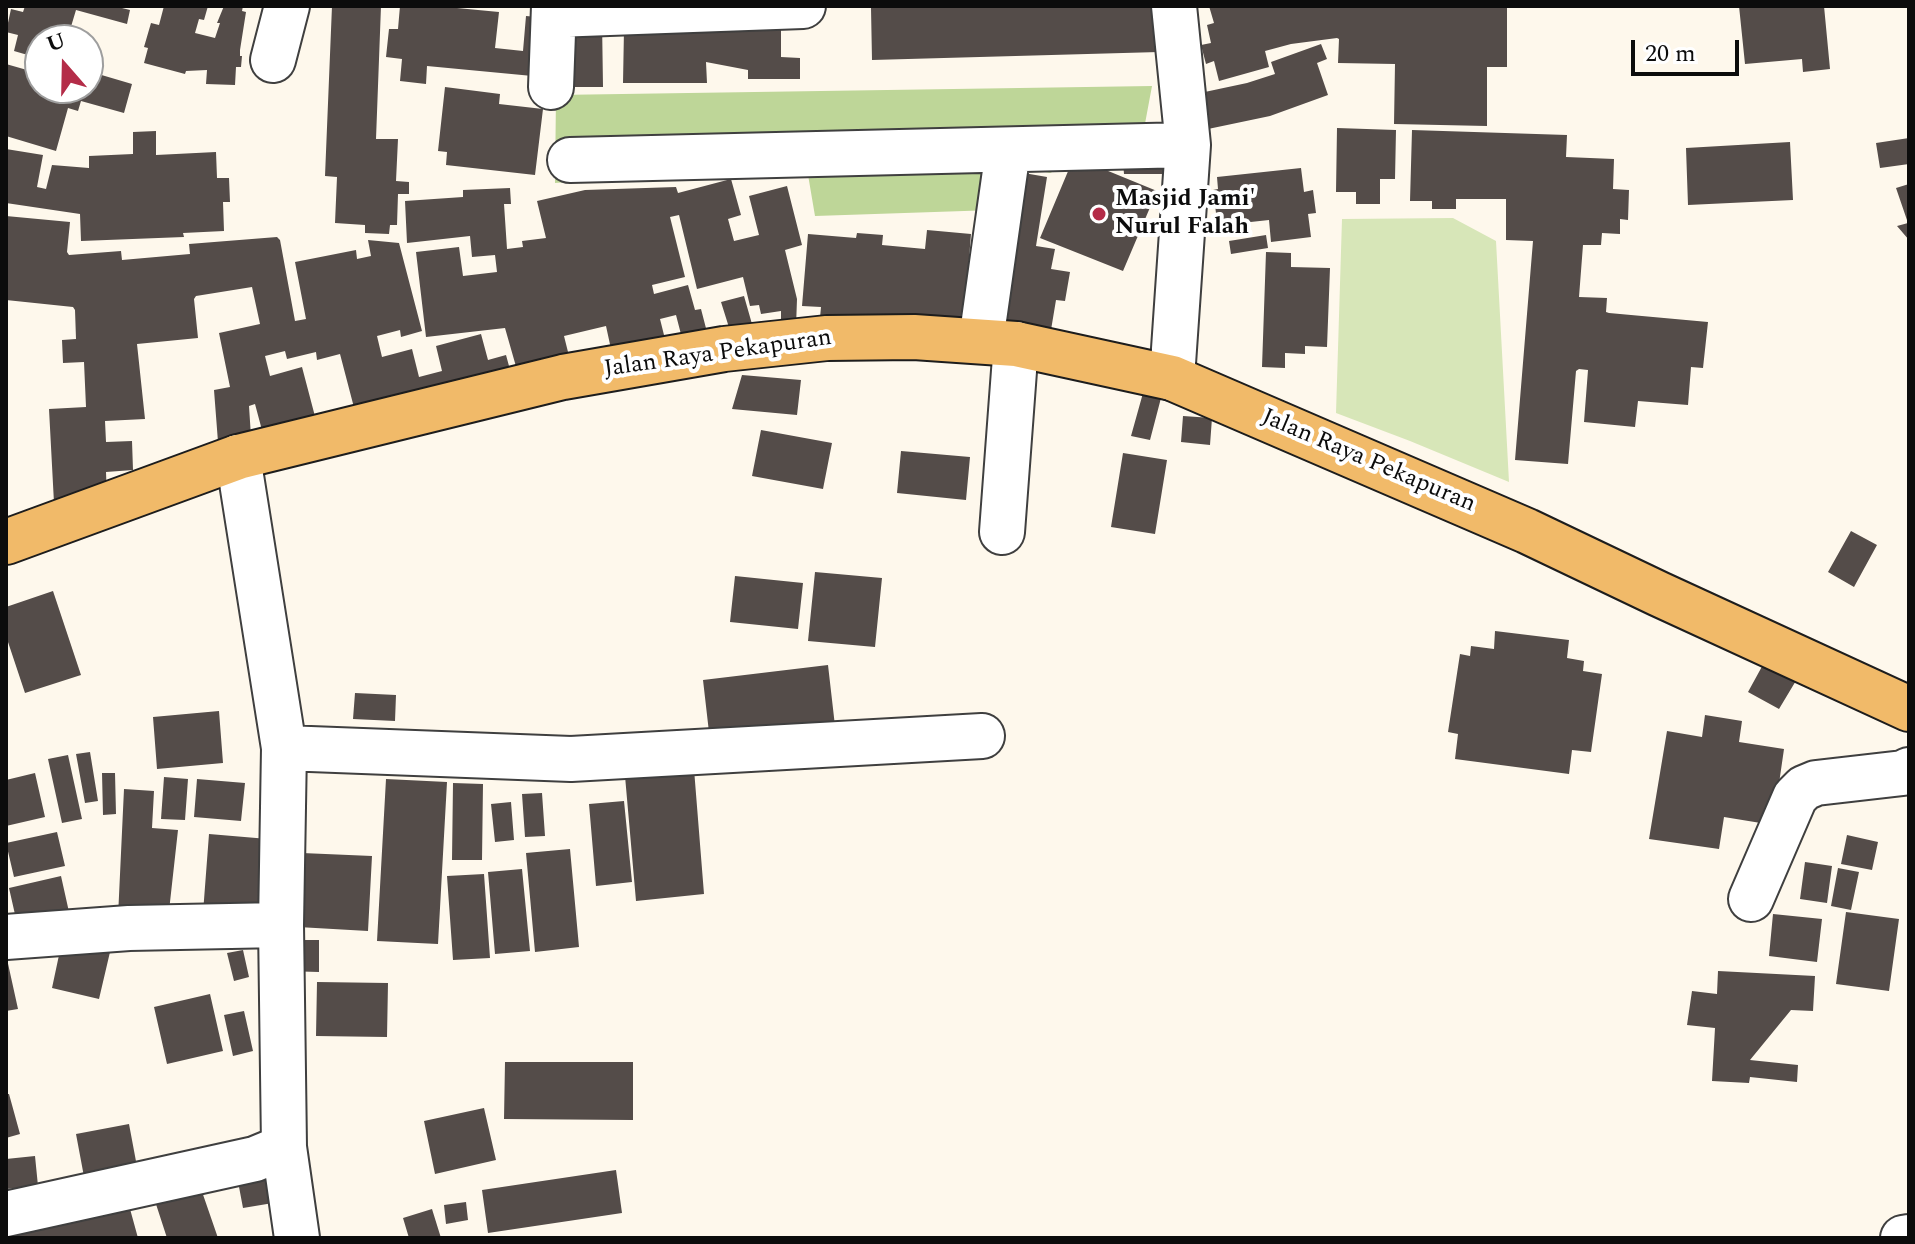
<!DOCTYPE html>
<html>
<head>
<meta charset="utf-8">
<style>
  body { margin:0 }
  #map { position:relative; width:1915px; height:1244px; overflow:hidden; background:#fef8ec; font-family:Spectral,serif }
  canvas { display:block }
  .frame { position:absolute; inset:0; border:8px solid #0c0c0c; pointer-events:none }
  .north { position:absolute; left:24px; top:24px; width:80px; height:80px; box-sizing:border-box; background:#fff; border:2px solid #9e9e9e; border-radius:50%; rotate:340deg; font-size:22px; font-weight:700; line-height:32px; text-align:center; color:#0c0c0c }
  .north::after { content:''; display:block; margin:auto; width:28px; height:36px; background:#b42c48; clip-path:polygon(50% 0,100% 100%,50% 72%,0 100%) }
  .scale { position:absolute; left:1631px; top:40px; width:108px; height:36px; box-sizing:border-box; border:4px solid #0c0c0c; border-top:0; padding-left:10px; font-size:24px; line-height:28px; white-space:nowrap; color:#0c0c0c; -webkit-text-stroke:6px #fff; paint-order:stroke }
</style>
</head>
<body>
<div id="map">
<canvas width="1915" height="1244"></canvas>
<div class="frame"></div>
<div class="north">U</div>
<div class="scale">20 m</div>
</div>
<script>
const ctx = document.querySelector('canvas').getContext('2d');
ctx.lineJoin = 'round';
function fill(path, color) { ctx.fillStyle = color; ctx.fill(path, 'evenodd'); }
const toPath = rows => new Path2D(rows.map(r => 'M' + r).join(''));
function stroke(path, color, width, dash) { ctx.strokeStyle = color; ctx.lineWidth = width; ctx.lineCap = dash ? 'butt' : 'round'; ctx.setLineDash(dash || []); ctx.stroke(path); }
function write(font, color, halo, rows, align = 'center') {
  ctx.font = font + ' Spectral,serif'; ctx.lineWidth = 8; ctx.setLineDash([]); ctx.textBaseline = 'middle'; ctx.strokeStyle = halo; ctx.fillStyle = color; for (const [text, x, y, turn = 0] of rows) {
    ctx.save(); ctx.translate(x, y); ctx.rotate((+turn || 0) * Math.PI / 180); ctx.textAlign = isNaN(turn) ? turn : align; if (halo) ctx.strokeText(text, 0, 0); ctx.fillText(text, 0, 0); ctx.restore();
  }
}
fill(toPath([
  [1453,218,1496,241,1509,482,1410,441,1336,413,1342,219]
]), '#d7e6b8');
fill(toPath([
  [1152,86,1144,129,1050,173,1008,164,994,210,815,216,806,163,555,183,556,95]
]), '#bed698');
fill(toPath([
  [25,6,114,6,130,10,127,24,76,10,67,40,40,40,40,88,88,88,88,71,132,84,124,113,81,101,78,111,68,108,56,151,6,136,6,64,34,72,38,58,14,51,18,35,6,32,11,9,23,12],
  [164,6,208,6,204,20,199,19,195,33,215,38,220,23,217,23,224,6,243,6,242,11,246,12,240,50,240,56,242,56,241,67,236,67,235,85,206,84,207,70,186,71,185,74,144,63,148,48,144,47,151,23,159,25],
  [332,6,381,6,376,139,398,139,396,181,409,182,409,194,398,194,397,225,390,225,389,234,365,233,365,225,335,223,337,177,325,176],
  [400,6,436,6,499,12,495,48,523,51,526,16,549,18,543,77,427,66,426,84,400,81,402,59,386,57,389,29,398,29],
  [969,6,1158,6,1159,52,872,60,871,8],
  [1209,6,1507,6,1507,67,1487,67,1487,126,1394,124,1395,64,1338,63,1339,39,1337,38,1291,44,1265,51,1269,67,1219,81,1214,61,1206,64,1201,45,1211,43,1207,25,1214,23],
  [1739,6,1824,6,1830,69,1803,72,1802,59,1745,64],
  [781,14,781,57,800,58,800,79,748,79,748,70,706,62,707,83,623,83,624,29],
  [602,20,603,87,571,87,569,21],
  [1321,44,1327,59,1317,63,1328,95,1270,116,1208,129,1200,93,1247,83,1275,74,1271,62],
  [445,87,500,94,499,104,543,109,535,175,446,165,447,152,438,151],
  [1337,128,1396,130,1395,179,1380,179,1380,204,1356,204,1356,192,1336,192],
  [1412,130,1567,135,1566,157,1614,159,1613,189,1629,190,1628,220,1620,219,1620,234,1602,233,1601,245,1583,245,1579,297,1607,298,1606,312,1609,313,1708,322,1703,368,1691,367,1688,405,1638,401,1635,427,1584,422,1588,370,1579,369,1576,371,1568,464,1515,460,1533,241,1506,240,1506,199,1456,199,1456,209,1432,209,1432,201,1410,201],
  [156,131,156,155,216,152,217,178,229,178,230,202,223,202,224,231,183,233,184,237,81,241,80,214,6,203,6,149,43,155,37,187,46,189,52,165,89,168,89,156,133,154,133,132],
  [1909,138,1909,164,1880,168,1876,143],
  [1790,142,1793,200,1688,205,1686,148],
  [1122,150,1180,174,1124,174],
  [1074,157,1157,191,1123,271,1040,238],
  [1301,168,1304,192,1313,190,1316,213,1308,214,1311,237,1271,242,1269,220,1223,225,1221,212,1216,213,1213,190,1218,189,1217,177],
  [1012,171,1047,177,1036,246,1055,249,1051,269,1070,272,1065,301,1056,300,1050,336,987,325],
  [731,179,741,215,728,219,734,241,759,235,749,196,787,186,802,245,785,250,797,299,796,327,781,327,781,311,761,314,759,305,750,306,743,277,697,289,679,215,670,217,685,277,652,285,654,294,688,285,695,310,701,309,708,336,683,342,676,315,660,319,666,343,611,349,606,326,564,336,571,364,519,377,505,328,426,337,416,252,459,247,463,276,497,272,495,255,472,257,470,236,407,243,405,201,463,197,463,190,510,188,511,204,504,204,507,249,523,247,522,241,546,238,537,201,585,190,676,187,678,193],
  [1909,184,1909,240,1897,226,1908,223,1896,188],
  [6,216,70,222,67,252,69,255,121,251,122,260,190,254,189,244,277,237,280,240,295,321,306,319,295,262,356,250,357,259,371,256,368,240,399,243,422,331,401,337,400,330,377,336,382,357,412,349,419,377,442,371,436,346,481,334,488,360,506,355,512,377,357,419,340,354,317,360,316,352,287,359,285,351,265,356,270,376,302,367,317,424,267,449,255,404,249,406,252,452,219,455,214,390,230,387,219,333,260,324,252,287,196,296,194,299,198,338,137,344,145,419,105,421,106,442,132,441,133,470,106,472,107,500,54,503,49,409,86,407,84,362,63,363,62,340,76,339,75,310,73,307,6,300],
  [927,230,971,234,964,321,882,315,882,323,820,318,821,307,802,306,808,234,856,238,857,233,883,235,882,245,925,249],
  [1266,235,1268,248,1231,254,1229,241],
  [1266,252,1291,253,1291,267,1330,268,1327,347,1305,346,1305,354,1285,353,1285,368,1262,367],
  [744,296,754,331,732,337,721,302],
  [742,375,801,380,797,415,732,409],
  [1143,393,1161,398,1150,440,1131,436],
  [1183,416,1212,418,1210,445,1181,442],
  [761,430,832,443,823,489,752,476],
  [901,451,970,457,966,500,897,493],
  [1123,453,1167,460,1155,534,1111,527],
  [1851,531,1877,545,1854,587,1828,572],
  [815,572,882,578,875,647,808,641],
  [735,576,803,583,798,629,730,622],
  [53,591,81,675,25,693,6,636,6,607],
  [1495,631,1569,640,1567,658,1584,661,1583,671,1602,674,1591,752,1572,750,1569,774,1455,759,1458,734,1448,732,1460,654,1470,656,1471,646,1494,649],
  [1765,661,1797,679,1779,709,1748,692],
  [828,665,835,726,710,741,703,680],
  [355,693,396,695,395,721,353,719],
  [219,711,223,763,157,769,153,717],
  [1705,715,1742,721,1739,742,1784,749,1773,825,1724,817,1719,849,1649,839,1667,731,1702,737],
  [90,752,98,801,85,803,76,754],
  [68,755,82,819,62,823,48,759],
  [694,769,704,894,636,901,625,776],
  [35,773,45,817,6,826,6,780],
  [102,773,115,773,116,814,103,815],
  [164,777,188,779,185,820,161,819],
  [197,779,245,783,241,821,194,817],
  [386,779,447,782,438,944,377,941],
  [453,783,483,784,482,860,452,860],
  [124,789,154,791,152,828,178,830,168,920,118,917],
  [542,793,545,836,525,837,522,794],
  [624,801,632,882,596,886,589,804],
  [511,802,514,840,495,842,491,804],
  [57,832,65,866,14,877,6,843],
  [209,834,268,839,262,917,203,913],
  [1847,835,1878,842,1872,870,1841,864],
  [570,849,579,947,535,952,526,853],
  [302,853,372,856,368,931,298,927],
  [1805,862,1832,866,1827,903,1800,899],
  [1838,868,1859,872,1851,910,1831,906],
  [522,869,530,951,495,954,488,872],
  [484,874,490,958,453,960,447,876],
  [61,876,71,921,19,932,9,888],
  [1846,912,1899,919,1889,991,1836,984],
  [1773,914,1822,919,1817,962,1769,956],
  [284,940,319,940,319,972,284,971],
  [62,941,110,952,99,999,52,988],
  [243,950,249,977,234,981,227,953],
  [7,959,18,1009,6,1011,6,960],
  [1718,971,1815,976,1813,1011,1791,1010,1750,1060,1798,1065,1797,1082,1750,1077,1749,1083,1712,1081,1715,1028,1687,1025,1692,991,1717,994],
  [317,982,388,983,387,1037,316,1036],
  [210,994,223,1051,167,1064,154,1007],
  [244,1011,253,1051,233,1056,224,1015],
  [505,1062,633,1062,633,1120,504,1119],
  [6,1094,9,1094,20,1134,6,1138],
  [484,1108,496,1160,435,1174,424,1121],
  [129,1124,138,1172,85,1182,76,1134],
  [35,1156,38,1186,6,1189,6,1159],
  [279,1163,285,1201,243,1208,236,1171],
  [616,1170,622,1213,488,1233,482,1190],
  [199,1183,218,1238,167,1238,154,1198],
  [127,1198,138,1238,6,1238,6,1231],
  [466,1202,468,1220,446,1224,444,1205],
  [432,1209,441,1238,409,1238,403,1218]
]), '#544c49');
const minor = toPath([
  [554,15,803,6],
  [273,60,287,6],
  [551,87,554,6],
  [570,160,1188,145],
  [981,341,1008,150],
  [1172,378,1188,145,1174,6],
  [238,457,284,748,281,925,284,1147,297,1238],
  [1002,532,1016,344],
  [284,748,571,759,982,736],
  [1751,899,1795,797,1804,788,1816,783,1903,773,1909,770],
  [6,937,129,928,281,925],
  [6,1214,255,1159,284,1147],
  [1903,1238,1909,1237]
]);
const major = toPath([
  [6,542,238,457,563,377,724,349,827,338,914,337,1016,344,1172,378,1527,531,1659,594,1909,709]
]);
stroke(minor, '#3f3f3f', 48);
stroke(major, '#1d1d1d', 48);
stroke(minor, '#fff', 44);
stroke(major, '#f1ba69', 44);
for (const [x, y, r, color] of [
  [1099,214,8,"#b42c48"]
]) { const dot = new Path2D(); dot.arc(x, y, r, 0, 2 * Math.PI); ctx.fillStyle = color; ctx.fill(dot); stroke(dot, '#fff', 3); }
write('bold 24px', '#0c0c0c', '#fff', [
  ["Masjid Jami'",1115,200],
  ["Nurul Falah",1115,228]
], 'left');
write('24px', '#0c0c0c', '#fff', [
  ["Jalan Raya Pekapuran",718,355,-8],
  ["Jalan Raya Pekapuran",1368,462,23]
]);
</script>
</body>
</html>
